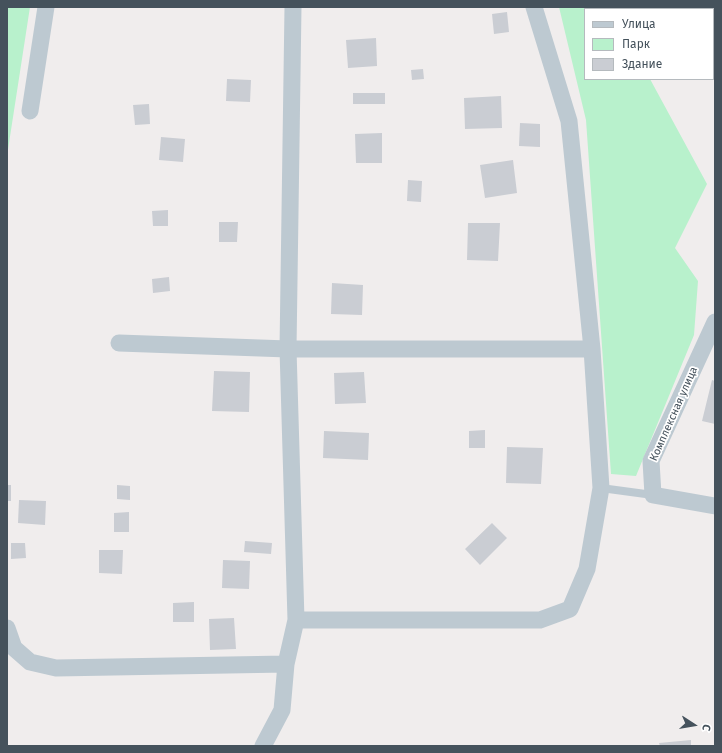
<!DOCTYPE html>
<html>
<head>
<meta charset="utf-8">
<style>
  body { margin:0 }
  #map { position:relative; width:722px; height:753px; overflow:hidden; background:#f0eded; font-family:"Fira Sans",sans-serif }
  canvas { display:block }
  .frame { position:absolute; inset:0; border:8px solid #45525c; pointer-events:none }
  .legend { position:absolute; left:584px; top:8px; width:130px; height:72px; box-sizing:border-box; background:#fff; border:1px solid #b5babe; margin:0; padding:5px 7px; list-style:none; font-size:12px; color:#45525c }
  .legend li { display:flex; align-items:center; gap:8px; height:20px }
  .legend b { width:20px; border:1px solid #b5babe }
  .north { position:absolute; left:674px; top:705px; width:40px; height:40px; -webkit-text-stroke:3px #fff; paint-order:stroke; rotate:102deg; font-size:11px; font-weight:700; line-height:16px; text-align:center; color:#45525c }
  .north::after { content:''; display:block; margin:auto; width:14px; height:18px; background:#45525c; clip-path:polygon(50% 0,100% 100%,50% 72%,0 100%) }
</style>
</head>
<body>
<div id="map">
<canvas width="722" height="753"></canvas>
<div class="frame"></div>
<ul class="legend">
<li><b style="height:5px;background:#bdc9d1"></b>Улица</li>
<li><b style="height:11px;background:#b8f1cc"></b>Парк</li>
<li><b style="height:11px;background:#cacdd3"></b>Здание</li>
</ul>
<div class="north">С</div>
</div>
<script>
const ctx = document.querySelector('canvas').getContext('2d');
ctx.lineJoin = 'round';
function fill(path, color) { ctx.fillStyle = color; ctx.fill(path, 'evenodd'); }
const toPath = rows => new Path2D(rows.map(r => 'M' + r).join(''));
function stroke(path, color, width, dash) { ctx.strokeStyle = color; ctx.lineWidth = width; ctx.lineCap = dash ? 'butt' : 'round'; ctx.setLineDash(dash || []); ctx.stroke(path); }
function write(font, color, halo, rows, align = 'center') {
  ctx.font = font + ' "Fira Sans",sans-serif'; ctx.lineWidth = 3.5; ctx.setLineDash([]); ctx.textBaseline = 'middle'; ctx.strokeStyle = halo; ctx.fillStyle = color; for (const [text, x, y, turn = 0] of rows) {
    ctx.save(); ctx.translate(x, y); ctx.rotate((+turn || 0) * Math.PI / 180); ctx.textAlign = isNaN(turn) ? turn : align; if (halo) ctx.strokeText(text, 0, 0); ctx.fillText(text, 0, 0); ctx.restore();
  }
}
fill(toPath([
  [7,7,30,7,7,156],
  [559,7,617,7,618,9,585,9,585,79,650,79,707,184,675,248,698,281,694,335,636,476,611,474,586,120]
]), '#b8f1cc');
fill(toPath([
  [507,12,509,32,494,34,492,14],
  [376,38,377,66,348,68,346,40],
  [423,69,424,79,412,80,411,70],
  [227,79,251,80,250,102,226,101],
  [353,93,385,93,385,104,353,104],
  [501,96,502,128,465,129,464,98],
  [149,104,150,124,135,125,133,105],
  [520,123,540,124,540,147,519,146],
  [382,133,382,163,356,163,355,134],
  [161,137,185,139,183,162,159,160],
  [513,160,517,193,485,198,480,165],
  [408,180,422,181,421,202,407,201],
  [168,210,168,226,153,226,152,211],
  [219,222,238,222,237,242,219,242],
  [468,223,500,223,498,261,467,260],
  [169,277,170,291,153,293,152,279],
  [332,283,363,285,362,315,331,314],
  [214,371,250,372,249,412,212,411],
  [364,372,366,403,335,404,334,373],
  [712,380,715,381,715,424,702,421],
  [485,430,485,448,469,448,469,431],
  [324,431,369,433,368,460,323,458],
  [507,447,543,448,541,484,506,483],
  [7,485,11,485,11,501,7,501],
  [117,485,130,486,130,500,117,499],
  [19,500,46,501,45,525,18,523],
  [129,512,129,532,114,532,114,513],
  [492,523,507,538,480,565,465,549],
  [245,541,272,543,271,554,244,552],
  [11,543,25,543,26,558,11,559],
  [99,550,123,550,122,574,99,573],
  [223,560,250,561,249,589,222,588],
  [194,602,194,622,173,622,173,603],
  [234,618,236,649,210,650,209,619],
  [691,740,691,746,660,746,659,743]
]), '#cacdd3');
stroke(toPath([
  [601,488,653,495]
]), '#bdc9d1', 8);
stroke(toPath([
  [685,7,686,9],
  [713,49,715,52],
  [30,111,46,7],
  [715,322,651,461,653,495,715,506],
  [119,343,288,349,592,349],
  [296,620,540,620,570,609,587,569,601,488,592,349,569,121,534,7],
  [7,628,14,648,30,662,56,668,286,664],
  [263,746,282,710,286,664,296,620,288,349,293,7]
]), '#bdc9d1', 17);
write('11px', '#45525c', '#fff', [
  ["Комплексная улица",674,414,-66]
]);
</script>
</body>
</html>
